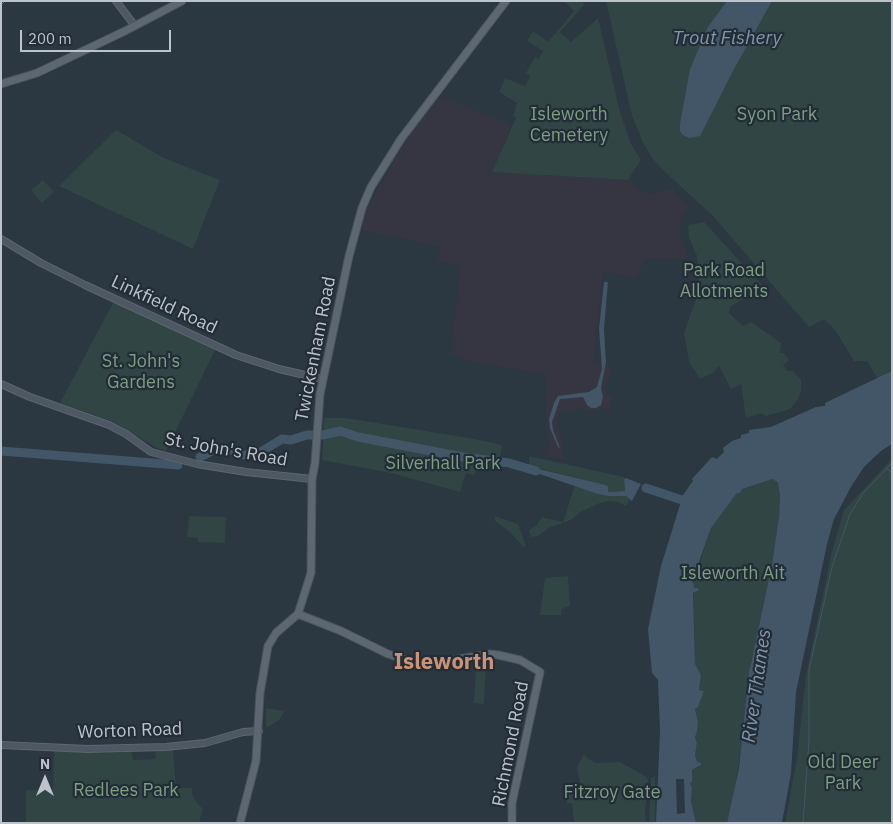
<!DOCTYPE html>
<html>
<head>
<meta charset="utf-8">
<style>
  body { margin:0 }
  #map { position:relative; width:893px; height:824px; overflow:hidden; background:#2b3741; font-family:"IBM Plex Sans",sans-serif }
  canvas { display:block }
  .frame { position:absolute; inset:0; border:2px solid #bcc3cb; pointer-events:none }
  .north { position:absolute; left:20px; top:754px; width:50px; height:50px; -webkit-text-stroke:4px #232d37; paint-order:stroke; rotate:0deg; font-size:14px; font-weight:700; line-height:20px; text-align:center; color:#bcc3cb }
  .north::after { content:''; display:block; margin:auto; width:18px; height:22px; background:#bcc3cb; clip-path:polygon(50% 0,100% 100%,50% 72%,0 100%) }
  .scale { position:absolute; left:20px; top:30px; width:151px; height:22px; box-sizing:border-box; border:2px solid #bcc3cb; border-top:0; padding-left:6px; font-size:15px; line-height:18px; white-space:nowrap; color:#bcc3cb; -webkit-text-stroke:4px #232d37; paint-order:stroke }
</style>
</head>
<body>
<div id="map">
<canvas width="893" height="824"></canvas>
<div class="frame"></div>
<div class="north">N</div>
<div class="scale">200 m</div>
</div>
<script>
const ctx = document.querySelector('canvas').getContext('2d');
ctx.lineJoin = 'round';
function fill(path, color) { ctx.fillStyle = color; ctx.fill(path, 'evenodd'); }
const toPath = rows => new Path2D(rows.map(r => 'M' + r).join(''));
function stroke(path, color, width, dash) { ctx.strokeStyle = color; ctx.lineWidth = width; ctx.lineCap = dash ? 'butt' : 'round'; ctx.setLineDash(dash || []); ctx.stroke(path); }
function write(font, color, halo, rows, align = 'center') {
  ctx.font = font + ' "IBM Plex Sans",sans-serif'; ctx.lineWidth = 4.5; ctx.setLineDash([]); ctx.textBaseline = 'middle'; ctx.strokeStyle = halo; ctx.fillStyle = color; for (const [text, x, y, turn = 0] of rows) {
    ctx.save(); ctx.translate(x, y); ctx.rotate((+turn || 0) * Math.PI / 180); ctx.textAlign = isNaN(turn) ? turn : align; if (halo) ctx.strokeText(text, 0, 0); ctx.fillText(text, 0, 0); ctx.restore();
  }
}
fill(toPath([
  [440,96,512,125,492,172,628,180,646,194,671,189,690,206,681,218,680,232,688,258,646,259,636,277,603,272,593,361,610,366,612,371,605,386,606,394,613,398,609,405,609,415,605,408,593,411,577,408,568,412,559,412,557,420,561,436,562,459,541,455,549,447,546,411,546,374,470,361,451,354,460,266,437,261,440,247,362,230,363,216,389,170,407,139]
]), '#363643');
fill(toPath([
  [564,1,581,2,585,4,560,32,571,42,598,18,620,112,631,144,641,160,628,180,492,172,516,118,513,116,517,103,499,92,505,78,525,86,530,76,526,73,535,57,539,59,543,51,527,41,533,31,548,42,574,11],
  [606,1,892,1,892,385,685,496,683,495,693,481,692,479,712,457,716,459,724,452,723,448,732,441,741,438,741,435,749,433,749,430,771,427,816,407,825,406,825,403,877,378,867,361,854,361,835,330,824,319,809,327,712,215,666,173,653,159,643,143,632,116],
  [116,130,164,158,220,180,193,249,59,186],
  [43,180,54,192,42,203,31,190],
  [704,222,763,286,730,307,729,313,743,326,751,322,781,343,780,353,784,353,789,360,783,365,787,371,793,371,801,380,801,390,799,398,792,407,785,411,766,416,761,413,746,418,741,384,731,389,719,366,713,373,700,379,689,362,684,333,695,302,699,284,697,256,689,237,688,225],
  [115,299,217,346,166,451,157,448,111,421,60,403],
  [324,418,346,418,475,439,502,445,500,459,527,465,524,470,507,465,477,463,474,475,466,473,460,492,391,473,322,460],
  [529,456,624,477,625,491,608,492,606,485,529,466],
  [892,461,892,823,785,823,797,758,806,675,832,551,844,510,889,462],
  [773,479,778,483,780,495,779,517,772,564,749,673,744,731,733,798,727,823,696,823,691,801,692,788,690,783,692,770,701,766,697,762,695,755,697,743,695,737,697,732,698,722,695,709,698,706,704,691,699,690,701,675,695,664,693,582,711,528,737,493,742,489],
  [575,485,608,496,626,496,630,499,626,506,618,502,609,501,597,504,581,512,571,520,549,528,538,536,531,537,529,530,536,526,542,517,563,522],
  [189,516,226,517,225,543,198,542,198,538,187,537],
  [495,516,518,524,526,546,523,547,510,532,495,521],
  [568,576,570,606,561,609,561,615,540,615,545,578],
  [486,663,484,704,474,703,476,665],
  [266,708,285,711,279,720,266,728],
  [173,750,176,788,192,788,192,794,196,802,203,809,199,823,26,823,26,790,53,790,54,751,90,753,132,752,133,760,155,759,156,751],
  [584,754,585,756,595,763,620,762,645,776,648,780,645,810,646,823,574,823,572,803,567,803,565,784,580,783,577,767],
  [655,776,655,823,649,823,651,778]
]), '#304544');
fill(toPath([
  [727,1,772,1,734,69,700,136,689,138,683,135,680,131,680,124,690,69,708,27],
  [604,282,608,282,604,329,606,362,601,388,603,397,601,405,596,408,591,408,587,405,583,397,560,399,552,422,553,430,560,448,558,447,550,428,549,419,554,403,558,396,589,392,597,387,600,376,602,369,599,329],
  [892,371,892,444,881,451,864,467,852,485,834,519,827,544,796,692,791,773,782,823,727,823,739,768,749,673,772,564,779,517,780,495,778,483,773,479,742,489,740,493,737,493,711,528,695,573,693,582,694,588,698,588,699,590,693,593,695,664,701,675,699,690,704,691,698,707,695,709,698,722,697,732,695,737,697,743,695,755,697,762,701,763,701,765,692,770,692,782,690,783,692,788,691,801,696,823,656,823,660,731,658,680,652,673,648,629,661,566,683,495,693,481,692,479,712,457,717,459,724,452,723,448,732,441,741,438,741,435,749,433,749,430,771,427,816,407,825,406,825,403],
  [526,466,606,485,608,487,608,492,625,491,624,479,626,478,641,484,632,501,626,496,608,496,598,494,525,469]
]), '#425668');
fill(toPath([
  [676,779,684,779,685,813,677,814]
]), '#2b3741');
stroke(toPath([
  [887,468,892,474],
  [803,823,809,740,809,670,832,567,850,514,864,492,892,463]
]), '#425668', 1);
stroke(toPath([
  [1,451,178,465],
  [200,457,218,448,226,449,248,456,259,453,282,439,291,440,307,435,323,435,340,431,358,437,463,457,509,463,536,471],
  [646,488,691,503]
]), '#425668', 9);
const secondary = toPath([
  [116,1,135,26],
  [1,239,41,263,85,285,236,355,279,369,322,379],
  [1,384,30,397,109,425,126,434,151,452,197,464,246,472,312,479],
  [1,745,88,749,166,747,205,743,243,732,259,731]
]);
const primary = toPath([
  [1,84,37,73,125,31,182,1],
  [298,614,341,631,388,654,407,660,434,663,490,654,498,655,520,660,540,672,512,803,512,823],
  [240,823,256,761,260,693,268,646,276,633,298,614,311,573,312,479,315,463,320,394,349,256,362,208,371,187,401,139,506,1]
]);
stroke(secondary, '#5d666e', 8);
stroke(primary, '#4b545d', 9);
stroke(secondary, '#4d5864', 6);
stroke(primary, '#5d6771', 7);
stroke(toPath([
  [1,5,5,1]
]), '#636f79', 1, [5, 5]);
write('18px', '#7d9e81', '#232d37', [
  ["Isleworth",569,115],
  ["Cemetery",569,136],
  ["Syon Park",777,115],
  ["Park Road",724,271],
  ["Allotments",724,292],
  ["St. John's",141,362],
  ["Gardens",141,383],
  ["Silverhall Park",443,464],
  ["Isleworth Ait",733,574],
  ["Old Deer",843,763],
  ["Park",843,784],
  ["Redlees Park",126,791],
  ["Fitzroy Gate",612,793]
]);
write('18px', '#bcc3cb', '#232d37', [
  ["Linkfield Road",164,305,25],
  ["Twickenham Road",316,349,-79],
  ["St. John's Road",226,450,10],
  ["Worton Road",130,731,-2],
  ["Richmond Road",511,744,-79]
]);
write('italic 19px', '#8096aa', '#232d37', [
  ["Trout Fishery",727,39],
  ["River Thames",757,686,-82]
]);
write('bold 22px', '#cb9276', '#232d37', [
  ["Isleworth",444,663]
]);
</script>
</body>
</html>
